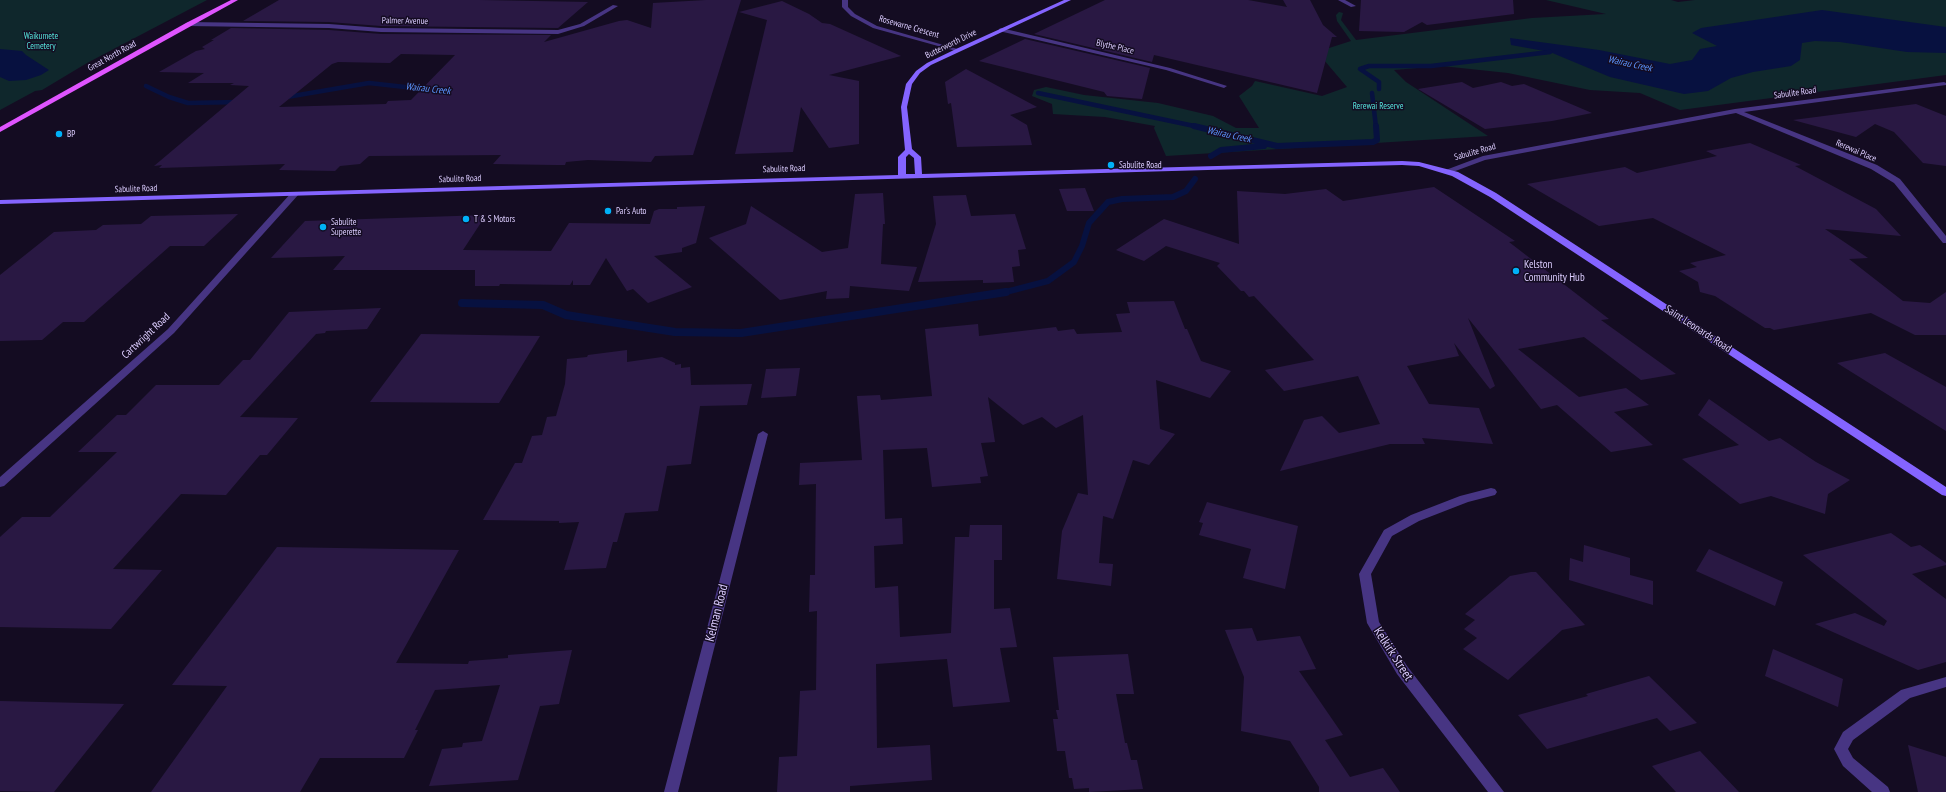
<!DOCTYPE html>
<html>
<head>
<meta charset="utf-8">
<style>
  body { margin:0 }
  canvas { display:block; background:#140c22 }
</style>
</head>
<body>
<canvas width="1946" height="792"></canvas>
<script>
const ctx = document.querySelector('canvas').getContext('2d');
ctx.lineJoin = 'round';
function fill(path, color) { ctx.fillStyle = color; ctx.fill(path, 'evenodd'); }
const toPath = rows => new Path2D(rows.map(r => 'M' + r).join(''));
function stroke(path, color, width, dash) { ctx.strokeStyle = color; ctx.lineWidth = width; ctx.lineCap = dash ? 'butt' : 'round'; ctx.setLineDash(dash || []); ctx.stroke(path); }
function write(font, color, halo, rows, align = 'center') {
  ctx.font = font + ' "PT Sans Narrow",sans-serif'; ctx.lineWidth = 3; ctx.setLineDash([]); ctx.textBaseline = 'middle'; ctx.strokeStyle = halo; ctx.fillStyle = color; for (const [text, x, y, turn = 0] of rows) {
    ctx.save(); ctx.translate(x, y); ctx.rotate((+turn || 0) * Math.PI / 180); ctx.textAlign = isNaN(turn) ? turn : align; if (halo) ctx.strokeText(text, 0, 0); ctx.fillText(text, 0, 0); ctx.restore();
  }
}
fill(toPath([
  [0,0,207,0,87,63,42,90,35,91,0,110],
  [1546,0,1671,0,1678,2,1695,0,1946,0,1946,75,1680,110,1640,93,1590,90,1508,73,1442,66,1394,70,1406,82,1488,136,1166,156,1154,128,1155,126,1105,117,1053,114,1052,104,1032,96,1034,90,1046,87,1084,95,1158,103,1213,116,1236,128,1259,128,1239,96,1252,86,1255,81,1322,96,1347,87,1324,60,1323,50,1351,41,1337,21,1336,15,1339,12,1343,13,1341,20,1356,40,1532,18,1606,14]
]), '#0f272c');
fill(toPath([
  [1822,10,1946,27,1946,53,1907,52,1840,42,1815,41,1802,43,1800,60,1791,66,1753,72,1731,78,1708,91,1684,94,1610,77,1550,52,1511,45,1510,38,1599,50,1670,64,1692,60,1700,49,1717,46,1692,33,1701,28],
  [0,49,22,51,26,55,49,70,41,75,26,80,9,81,0,77]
]), '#071140');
stroke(toPath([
  [146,86,169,97,188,103,240,102],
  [1379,89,1379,82,1360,69,1369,66,1431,66,1550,52],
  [1038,93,1199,127],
  [1372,93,1376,127],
  [281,98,369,83,432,90]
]), '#071140', 4.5);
stroke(toPath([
  [1194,126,1277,146,1373,142,1377,140,1376,126],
  [1211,156,1221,150,1264,146],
  [1002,293,1048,281,1074,262,1082,246,1089,223,1108,202,1122,199,1173,197,1186,191,1195,179]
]), '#071140', 6);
stroke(toPath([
  [462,303,543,305,566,315,675,332,741,333,1006,292]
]), '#071140', 8);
fill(toPath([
  [279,0,480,0,588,2,558,28,381,26,329,22,243,21],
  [706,0,741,0,693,155,655,156,651,162,588,160,566,162,565,165,556,165,493,164,501,155,369,156,360,164,340,166,335,171,279,170,285,164,159,168,162,165,154,166,249,86,230,85,234,83,188,83,204,73,159,72,196,51,205,49,202,47,214,40,211,40,231,28,329,30,381,34,551,35,544,42,619,21,627,20,651,28,653,3],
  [401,54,455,55,411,100,388,101,386,104,279,107,332,64,338,62,390,63],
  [1105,0,1248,0,1287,7,1283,0,1310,0,1323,25,1337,37,1332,37,1317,93,1154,55,1152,62,1034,34],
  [1361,0,1513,0,1514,14,1427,25,1422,22,1404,32,1359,31],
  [782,1,809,14,822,23,830,24,901,56,829,75,859,81,859,144,829,148,801,107,793,152,735,154,767,20,739,12],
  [1025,39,1150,68,1142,99,1107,96,1104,92,979,61],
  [966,69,1037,107,1010,115,1027,125,1032,145,957,147,951,103,948,104,945,82],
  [1462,82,1473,88,1501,82,1512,86,1524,84,1592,113,1552,121,1485,129,1418,89],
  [1916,104,1946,116,1946,166,1923,163,1894,132,1875,124,1856,137,1793,120],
  [1750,143,1801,165,1795,166,1876,209,1901,236,1825,229,1868,258,1849,259,1903,301,1930,303,1946,292,1946,335,1915,335,1871,313,1774,330,1770,328,1765,328,1715,296,1700,292,1698,282,1679,271,1697,267,1690,263,1726,255,1653,218,1599,226,1527,184,1625,167,1637,173,1717,156,1706,151],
  [1434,187,1515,241,1509,242,1609,319,1601,320,1676,374,1641,380,1584,337,1518,349,1579,397,1626,388,1649,405,1614,412,1653,445,1611,452,1557,405,1541,409,1468,318,1495,386,1490,389,1454,343,1459,356,1407,366,1429,404,1479,408,1493,444,1422,438,1425,444,1390,444,1280,471,1304,420,1322,416,1339,433,1380,424,1358,376,1284,391,1265,370,1314,360,1254,296,1249,297,1244,291,1241,291,1217,266,1220,263,1166,246,1144,261,1116,250,1164,219,1239,244,1237,191,1285,194,1326,189,1343,201],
  [1085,188,1094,211,1067,211,1059,189],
  [883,193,885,224,883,224,881,264,917,267,909,291,850,286,849,298,826,299,827,291,780,300,709,238,746,224,751,206,822,252,848,248,855,194],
  [966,195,971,216,1015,214,1026,249,1018,250,1020,266,1012,267,1014,282,983,283,983,280,918,282,936,224,933,196],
  [705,206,696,243,682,248,682,252,654,256,692,287,648,303,633,289,627,291,606,258,590,285,573,285,573,280,570,285,500,284,499,286,475,286,475,270,333,270,345,256,271,258,305,221,486,215,463,250,551,251,569,223,650,224,654,211,659,209,677,209,677,207],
  [238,214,204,246,170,246,84,322,63,322,42,340,0,341,0,275,54,232,96,230,103,225,141,224,151,216],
  [1174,301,1185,329,1187,329,1201,361,1231,371,1210,398,1156,380,1160,429,1175,434,1149,465,1133,460,1113,519,1103,516,1099,563,1113,564,1111,586,1057,579,1062,531,1078,493,1088,495,1083,415,1056,428,1042,417,1023,425,988,397,995,442,981,443,988,476,980,477,981,483,932,487,927,448,883,450,885,519,902,518,903,544,874,546,875,588,898,586,900,637,951,633,955,537,969,537,970,525,1002,525,1002,560,994,560,994,609,1010,608,1017,647,1000,648,1010,702,953,707,947,659,876,664,877,748,930,745,932,780,850,786,850,792,777,792,779,757,797,756,800,691,816,690,817,611,809,612,810,575,815,575,816,484,799,485,800,463,862,460,857,396,880,395,881,400,932,396,925,329,978,324,979,336,1056,327,1058,331,1074,329,1077,334,1122,332,1116,314,1130,313,1127,302],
  [381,308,367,329,326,331,325,333,316,334,240,417,298,418,267,455,260,455,226,495,181,494,113,569,162,570,111,629,0,627,0,537,22,517,50,517,117,452,78,452,117,415,126,415,156,385,219,385,243,360,250,360,289,312],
  [421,334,540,336,499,403,370,402],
  [627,350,627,362,662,357,675,363,675,365,681,364,681,368,690,367,691,385,752,384,747,405,700,406,691,464,667,466,658,511,625,513,617,542,613,542,606,568,564,570,579,522,559,523,559,521,483,520,515,463,522,463,532,436,542,435,547,417,556,416,565,384,567,359,587,357,588,355],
  [1885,353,1946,387,1946,431,1837,363],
  [800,368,796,396,761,398,766,369],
  [1709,399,1769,441,1780,438,1816,462,1850,480,1828,494,1825,514,1771,496,1740,504,1682,459,1739,445,1698,415],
  [1207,502,1298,526,1285,589,1243,578,1251,549,1199,535,1203,523,1199,522],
  [1891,533,1911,547,1920,545,1946,563,1946,565,1912,574,1946,599,1946,662,1918,670,1815,624,1855,613,1884,626,1887,621,1803,555],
  [1584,545,1630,558,1630,575,1653,581,1653,605,1569,580,1570,558,1583,562],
  [277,547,459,550,396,663,468,664,469,661,508,658,508,655,572,650,559,704,540,706,518,780,429,786,442,749,462,747,463,743,482,741,500,685,435,690,415,730,418,730,404,758,320,758,300,792,151,792,227,686,172,685],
  [1709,549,1783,582,1775,606,1696,571],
  [1531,572,1536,572,1585,625,1562,630,1508,680,1463,649,1477,638,1464,629,1475,620,1465,614,1510,576],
  [1252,628,1257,641,1300,636,1316,669,1299,671,1343,735,1325,740,1350,777,1383,768,1400,792,1319,792,1319,787,1290,741,1241,731,1244,677,1225,630],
  [1773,649,1843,679,1838,707,1765,676],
  [1128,654,1134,694,1116,694,1125,743,1127,743,1131,760,1137,760,1143,789,1089,792,1089,788,1074,789,1072,778,1069,778,1065,751,1057,751,1053,719,1058,719,1056,710,1059,710,1053,657],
  [1649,676,1697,723,1670,731,1657,718,1547,749,1518,715,1588,696,1586,694],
  [0,701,124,704,54,792,0,791],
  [1908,745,1946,757,1946,792,1918,792],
  [1700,751,1739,792,1676,792,1652,766]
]), '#291843');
fill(toPath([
  [842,0,848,0,848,7,855,14,877,26,961,50,956,51,873,28,851,16,842,7,842,0],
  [1338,0,1345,0,1356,6,1351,7,1338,0],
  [613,5,618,6,584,26,558,34,381,32,329,28,188,26,185,24,188,22,329,24,381,28,558,30,580,24,613,5],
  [1001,28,1170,68,1227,86,1224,88,1166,70,999,31,999,29,1001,28],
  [1944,82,1946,83,1946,85,1744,112,1877,165,1900,179,1946,236,1946,243,1943,243,1894,183,1871,169,1736,113,1485,160,1450,173,1443,171,1483,156,1735,109,1944,82],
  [292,192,295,192,299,194,174,333,4,486,0,487,0,477,168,329,292,192],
  [763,431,768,434,678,792,664,792,758,434,763,431],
  [1491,488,1495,489,1497,492,1495,495,1468,502,1419,521,1392,536,1371,574,1379,622,1407,666,1504,792,1488,792,1397,674,1367,623,1359,574,1384,530,1411,515,1460,496,1491,488],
  [1946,677,1946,687,1910,698,1853,740,1848,749,1853,758,1888,787,1890,792,1872,792,1843,766,1834,749,1843,732,1901,690,1946,677]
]), '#473583');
fill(toPath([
  [1064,0,1071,0,931,65,920,73,912,84,907,107,912,149,921,157,922,174,1402,161,1419,162,1458,172,1496,193,1946,487,1946,496,1942,495,1490,197,1452,176,1419,166,1402,165,1243,169,0,204,0,200,898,175,898,157,905,150,901,107,906,84,916,71,927,63,956,49,1064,0],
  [909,154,914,158,915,174,906,174,906,157,909,154]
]), '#8464ff');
fill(toPath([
  [231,0,238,0,0,132,0,127,186,23,231,0]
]), '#df54ff');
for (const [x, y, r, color] of [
  [59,134,4,"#00b1f8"],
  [1111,165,4,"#00b1f8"],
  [608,211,4,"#00b1f8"],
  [466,219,4,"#00b1f8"],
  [323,227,4,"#00b1f8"],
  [1516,271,4,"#00b1f8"]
]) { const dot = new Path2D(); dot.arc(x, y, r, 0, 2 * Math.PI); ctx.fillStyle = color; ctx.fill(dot); stroke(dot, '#140c22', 1.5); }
write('9px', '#dccdff', '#140c22', [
  ["Palmer Avenue",405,21,1],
  ["Rosewarne Crescent",909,27,16],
  ["Butterworth Drive",951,44,-26],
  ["Blythe Place",1115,47,13],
  ["Great North Road",112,56,-29],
  ["Sabulite Road",1795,93,-8],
  ["Rerewai Place",1856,151,23],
  ["Sabulite Road",1475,152,-16],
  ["Sabulite Road",784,169,-2],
  ["Sabulite Road",460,179,-2],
  ["Sabulite Road",136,189,-2]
]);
write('9px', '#54e4da', '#140c22', [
  ["Waikumete",41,36],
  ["Cemetery",41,46],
  ["Rerewai Reserve",1378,106]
]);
write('9px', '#dccdff', '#140c22', [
  ["BP",67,134],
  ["Sabulite Road",1119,165],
  ["Par's Auto",616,211],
  ["T & S Motors",474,219],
  ["Sabulite",331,222],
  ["Superette",331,232]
], 'left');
write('italic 10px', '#5b95ff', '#140c22', [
  ["Wairau Creek",1630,64,12],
  ["Wairau Creek",428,89,6],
  ["Wairau Creek",1229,135,12]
]);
write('11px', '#dccdff', '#140c22', [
  ["Kelston",1524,265],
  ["Community Hub",1524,278]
], 'left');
write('11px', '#dccdff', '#140c22', [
  ["Saint Leonards Road",1698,329,33],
  ["Cartwright Road",146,336,-43]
]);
write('13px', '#dccdff', '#140c22', [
  ["Kelman Road",717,613,-76],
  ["Kelkirk Street",1393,654,57]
]);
</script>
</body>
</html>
